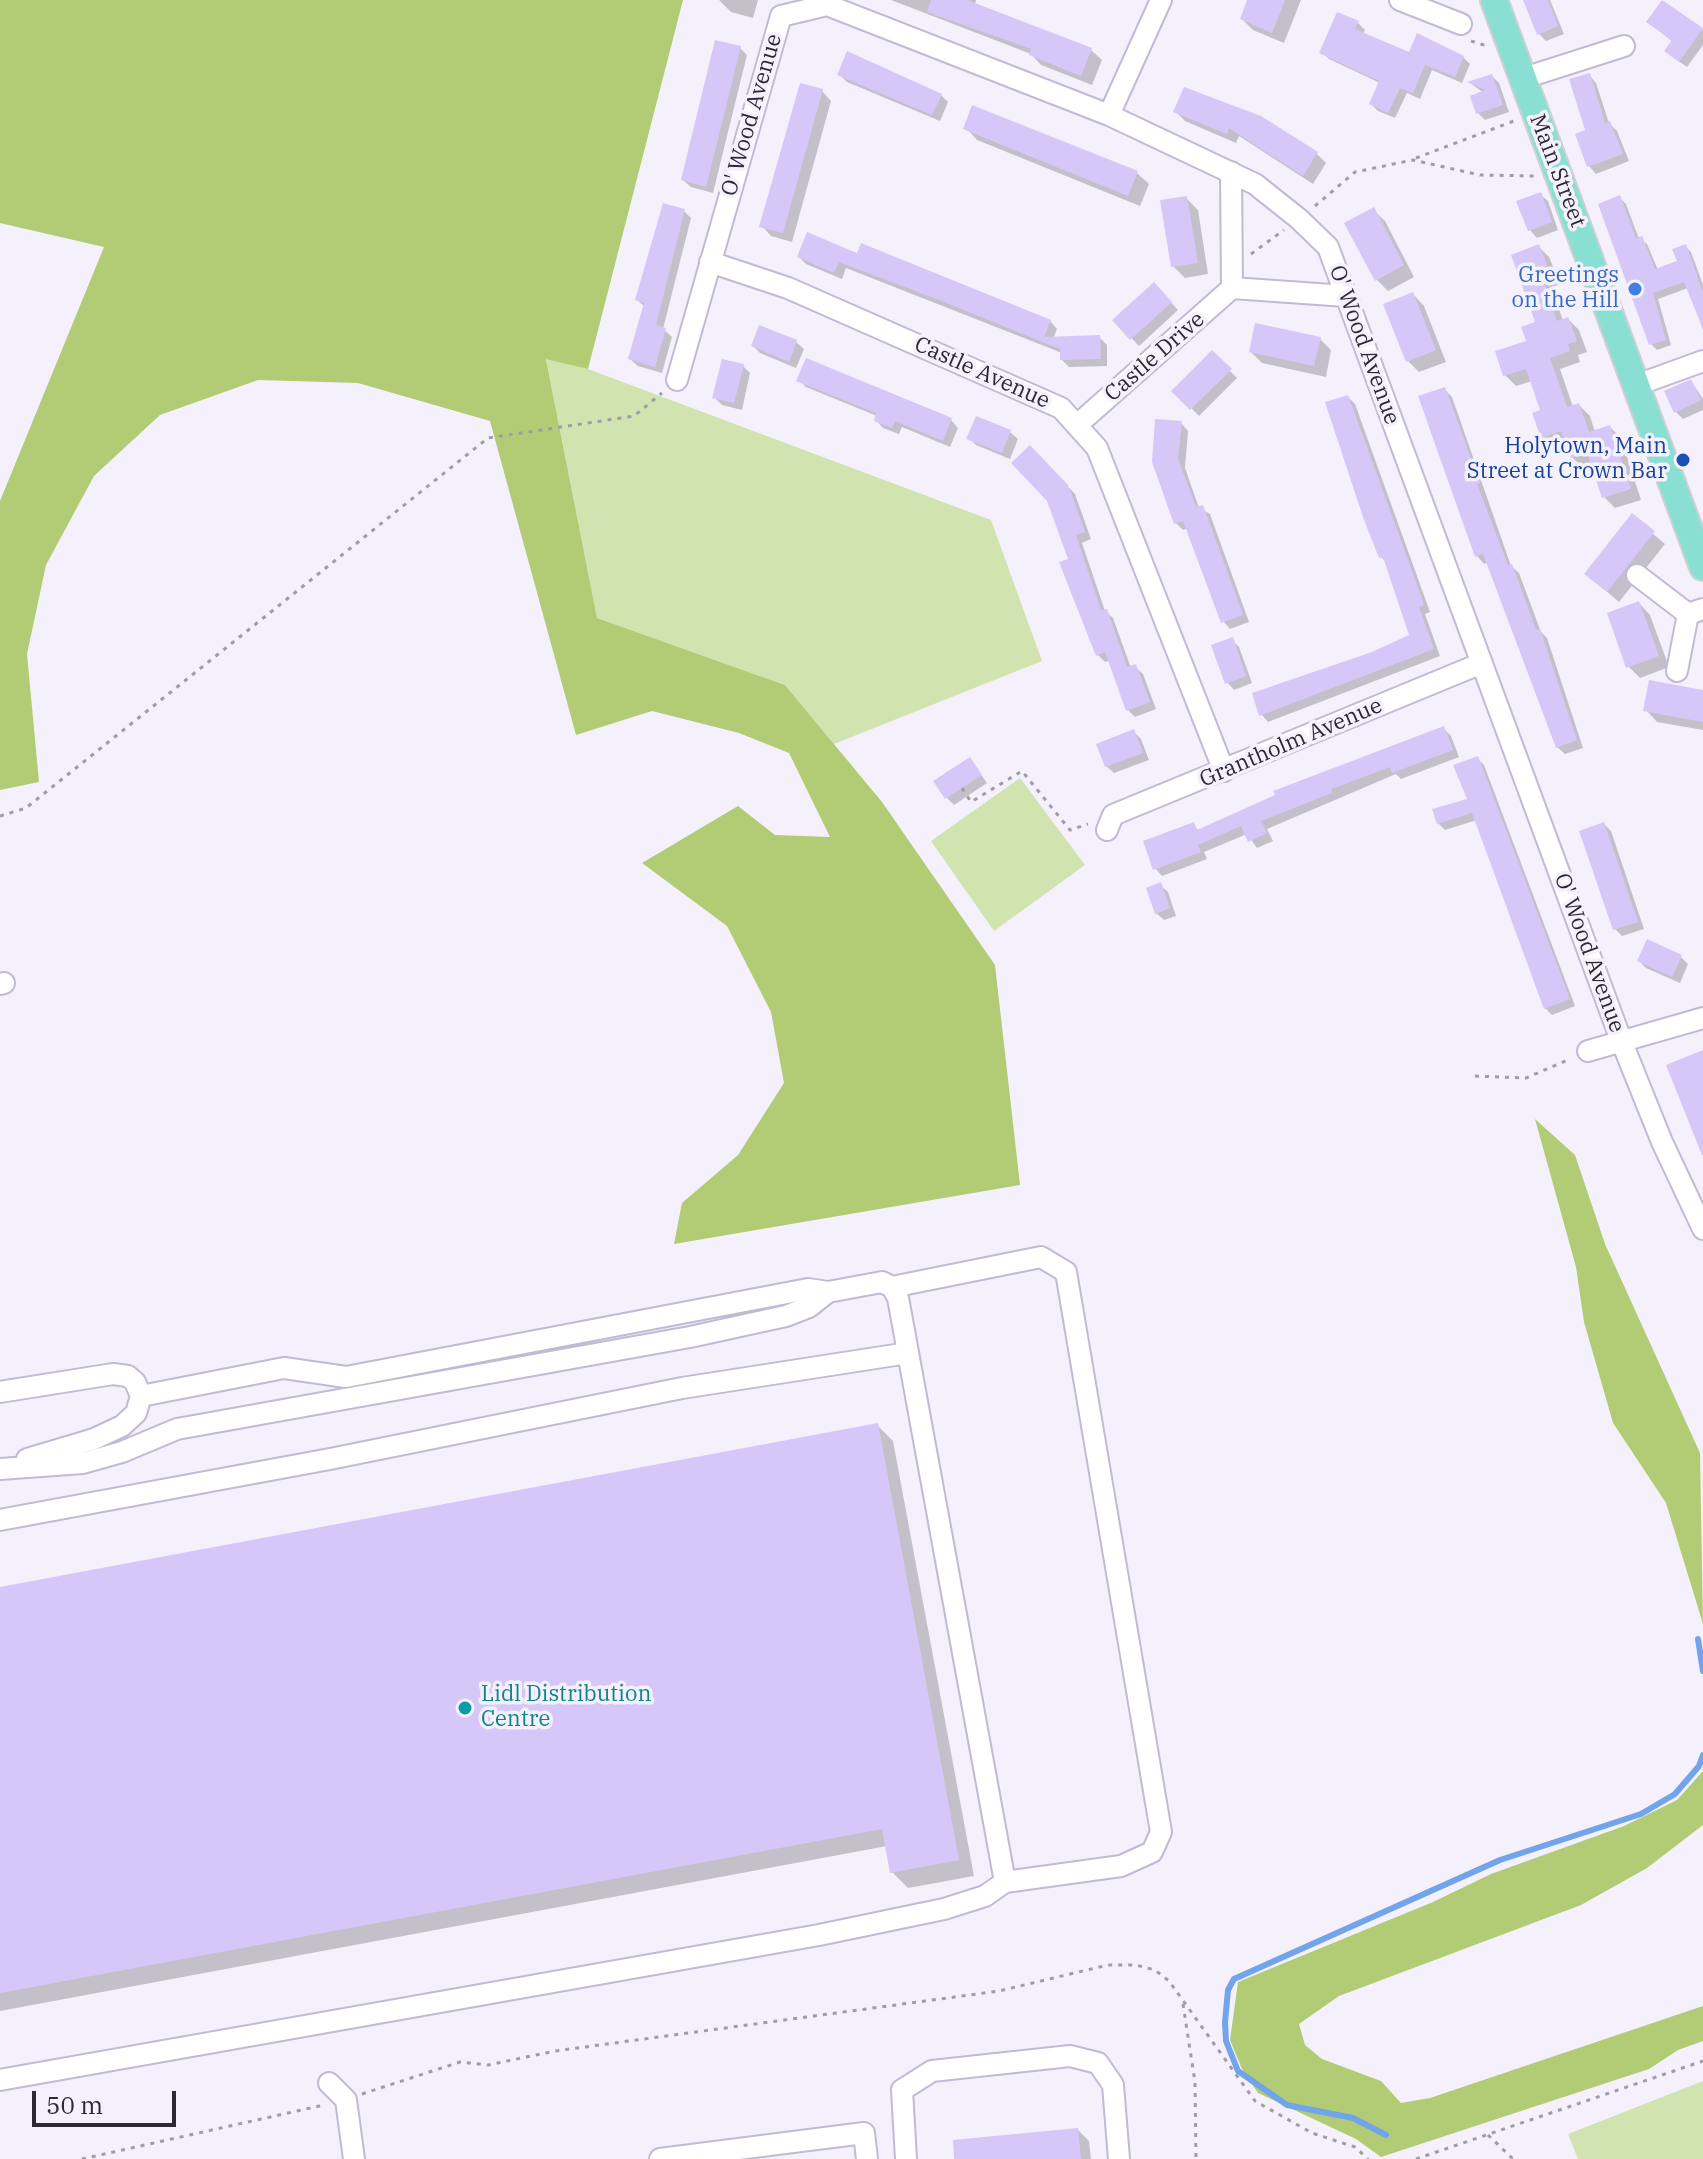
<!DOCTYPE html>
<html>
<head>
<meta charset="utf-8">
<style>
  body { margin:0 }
  #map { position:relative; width:1703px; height:2159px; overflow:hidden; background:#f4f1fc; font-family:"IBM Plex Serif",serif }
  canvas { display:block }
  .scale { position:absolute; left:32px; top:2091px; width:144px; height:36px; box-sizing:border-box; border:4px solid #2c2934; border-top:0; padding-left:10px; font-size:24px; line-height:28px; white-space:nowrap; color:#2c2934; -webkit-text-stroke:6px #f4f1fc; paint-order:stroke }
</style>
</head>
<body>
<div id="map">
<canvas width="1703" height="2159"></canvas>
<div class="scale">50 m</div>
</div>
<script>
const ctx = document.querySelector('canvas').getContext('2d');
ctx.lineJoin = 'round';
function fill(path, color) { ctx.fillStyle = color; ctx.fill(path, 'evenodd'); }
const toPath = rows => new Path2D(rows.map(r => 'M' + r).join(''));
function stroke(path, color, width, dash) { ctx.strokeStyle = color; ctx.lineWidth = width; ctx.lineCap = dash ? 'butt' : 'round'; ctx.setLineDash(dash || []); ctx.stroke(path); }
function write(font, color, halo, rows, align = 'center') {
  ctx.font = font + ' "IBM Plex Serif",serif'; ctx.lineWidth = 7; ctx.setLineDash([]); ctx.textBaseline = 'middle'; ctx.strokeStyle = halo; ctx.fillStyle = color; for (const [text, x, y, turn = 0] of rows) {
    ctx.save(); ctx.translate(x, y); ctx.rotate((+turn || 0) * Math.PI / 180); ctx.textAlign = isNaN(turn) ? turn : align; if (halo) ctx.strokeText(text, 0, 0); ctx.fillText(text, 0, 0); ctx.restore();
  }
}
fill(toPath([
  [546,358,588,369,991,520,1042,661,834,744,785,685,597,618],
  [1020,778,1085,865,994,931,931,841],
  [1703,2081,1703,2159,1578,2159,1568,2134]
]), '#d1e3af');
fill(toPath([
  [0,0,683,0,588,369,546,359,597,618,785,685,882,802,995,965,1020,1185,674,1244,682,1203,738,1155,784,1083,771,1012,727,926,642,863,738,806,775,835,830,837,789,753,739,733,652,711,576,735,490,421,358,383,258,380,160,415,94,476,46,565,27,654,39,782,0,790,0,501,104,247,0,223],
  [1535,1119,1575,1155,1605,1244,1700,1453,1703,1624,1666,1503,1613,1423,1584,1322,1576,1267],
  [1703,1771,1703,1825,1647,1868,1581,1905,1339,1996,1299,2024,1305,2045,1322,2059,1381,2081,1401,2103,1430,2098,1703,2006,1703,2041,1678,2050,1649,2069,1381,2157,1356,2139,1258,2093,1242,2069,1230,2040,1238,1982,1433,1902,1491,1874,1624,1826,1677,1800]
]), '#b1cc75');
fill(toPath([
  [719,0,758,0,753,18,731,12],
  [891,0,976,0,975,5,1091,50,1102,60,1092,85,1041,65,1031,54],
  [1250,0,1301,0,1284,43,1253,30,1242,19],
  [1528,0,1550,0,1564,34,1546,41,1539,34],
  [1663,1,1703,30,1703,45,1687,67,1674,58,1673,42,1648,22],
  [1358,23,1365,30,1363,34,1410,54,1463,57,1470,64,1462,83,1432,70,1420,99,1407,93,1395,118,1378,111,1371,104,1380,83,1329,59,1322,52],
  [740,48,747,55,713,193,691,187,683,180],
  [840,75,941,95,948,102,940,121,847,82],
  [1589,75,1596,83,1609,123,1617,131,1629,161,1596,174,1589,166],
  [1492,76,1499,83,1509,112,1485,120,1478,113,1484,93,1470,83],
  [822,91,831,101,792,242,771,236,762,226],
  [973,108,1137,173,1149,184,1140,206,977,140,966,128],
  [1176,112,1317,154,1326,163,1313,184,1239,136,1236,143,1185,121],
  [1540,194,1548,201,1558,230,1537,238,1530,230],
  [1186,198,1198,210,1208,274,1185,278,1173,266],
  [1620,198,1626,204,1639,239,1647,244,1658,270,1679,262,1685,246,1691,252,1703,285,1703,330,1688,288,1658,299,1671,345,1657,350,1651,344],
  [1373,210,1385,221,1414,277,1388,291,1377,280],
  [684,211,691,218,663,329,672,337,662,373,638,366,630,359,645,307,637,300],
  [1538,246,1549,257,1560,284,1552,287,1563,321,1568,319,1579,330,1587,352,1578,355,1580,362,1560,369,1573,407,1579,405,1590,416,1595,432,1610,427,1621,438,1641,500,1615,508,1604,497,1593,465,1583,468,1572,457,1567,443,1553,448,1542,437,1543,411,1532,381,1516,386,1505,375,1538,324],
  [858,256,1050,321,1057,329,1053,339,1099,337,1107,345,1107,366,1069,367,1062,360,1062,353,846,268,842,279,806,264,799,257],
  [1154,284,1178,310,1139,346,1115,321],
  [1413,294,1424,306,1446,362,1419,372,1408,361],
  [760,327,796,342,804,349,796,368,760,353,753,346],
  [1320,339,1331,350,1326,377,1262,363,1251,352],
  [1212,353,1237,378,1199,416,1174,391],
  [743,366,750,373,742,410,722,405,714,397],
  [799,380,951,420,958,428,950,447,902,427,899,434,883,428,876,420,877,416,806,387],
  [1691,381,1703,399,1703,410,1683,419,1676,412],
  [1445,390,1452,397,1511,566,1519,573,1541,632,1547,638,1583,748,1565,754,1557,747,1488,562,1484,564,1477,556,1421,397],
  [1348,397,1355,404,1430,612,1425,614,1440,656,1268,722,1261,714,1411,636,1388,564,1381,557],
  [1181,423,1188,431,1185,468,1199,508,1210,514,1249,622,1230,629,1223,621,1188,528,1183,530,1176,523,1154,462],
  [1010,432,1018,439,1010,459,976,445,969,438],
  [1030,447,1075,494,1091,539,1082,543,1105,611,1113,618,1131,668,1135,667,1143,674,1156,709,1135,717,1128,710,1110,660,1105,662,1097,654,1071,560],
  [1632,516,1665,544,1619,602,1586,574],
  [1639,603,1650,615,1669,667,1640,678,1628,666],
  [1232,640,1239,647,1252,683,1234,690,1227,682],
  [1703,692,1703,730,1657,722,1646,710],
  [1444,729,1451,736,1459,757,1401,779,1396,774,1267,829,1273,841,1257,848,1247,834,1204,852,1207,859,1162,876,1155,868,1193,825,1199,831],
  [1134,732,1141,739,1149,760,1114,773,1106,766],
  [1477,758,1484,765,1575,1006,1552,1015,1545,1008,1477,820,1445,830,1438,823,1469,800],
  [970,759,987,783,954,805,947,798],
  [1604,824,1611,831,1644,929,1622,936,1615,929],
  [1160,885,1168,892,1176,916,1164,920,1156,913],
  [1681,957,1688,964,1680,983,1646,968,1639,961],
  [877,1425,893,1441,974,1876,908,1888,892,1872,887,1846,0,2011,0,1589],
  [1078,2130,1089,2141,1091,2159,956,2159]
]), '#0003');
stroke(toPath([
  [1698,1639,1703,1671],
  [1386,2135,1353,2118,1287,2105,1238,2071,1226,2041,1225,2022,1228,1990,1234,1979,1500,1860,1641,1814,1675,1794,1699,1766,1703,1755]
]), '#71a4eb', 6);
fill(toPath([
  [931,0,967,0,1092,48,1081,76,1029,55,1031,49,927,12],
  [1247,0,1285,0,1272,33,1240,19],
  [1523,0,1548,0,1558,26,1537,35],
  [1662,0,1703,28,1679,62,1664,51,1672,40,1646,22],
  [1337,12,1359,21,1355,29,1409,52,1417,33,1464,56,1455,77,1425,65,1413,93,1400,88,1388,113,1369,104,1379,81,1319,53],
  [715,40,741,46,706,187,681,180],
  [847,51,942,94,932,115,837,75],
  [1590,73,1605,123,1610,121,1623,154,1587,167,1575,134,1585,130,1569,79],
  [1492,74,1503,105,1476,114,1470,96,1485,90,1467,82],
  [800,83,823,89,783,233,759,227],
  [1184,87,1261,116,1318,152,1303,176,1229,128,1227,134,1173,112],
  [972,105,1138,171,1128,196,963,129],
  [1541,192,1552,222,1528,231,1516,201],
  [1620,195,1636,238,1642,236,1655,269,1677,261,1672,249,1686,244,1703,292,1703,329,1684,282,1653,293,1666,340,1649,345,1598,204],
  [1187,196,1198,263,1171,267,1160,200],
  [663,203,685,209,656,325,666,328,655,367,628,359,644,303,635,300],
  [1374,207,1404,265,1375,281,1344,223],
  [807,232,857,253,861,243,1051,320,1044,337,1100,335,1101,359,1060,360,1060,349,939,300,839,262,834,273,797,257],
  [1539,244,1550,273,1542,276,1557,321,1568,317,1577,341,1568,344,1570,351,1550,358,1567,407,1579,403,1589,432,1610,425,1631,489,1602,498,1587,453,1571,458,1561,431,1541,438,1532,413,1540,410,1526,369,1503,376,1495,351,1526,341,1521,327,1535,322,1511,255],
  [1154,282,1172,302,1130,340,1112,320],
  [1413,292,1436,350,1406,362,1383,304],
  [1255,323,1321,337,1314,366,1249,352],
  [759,325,797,340,789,362,751,346],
  [1212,350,1232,369,1190,410,1171,391],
  [806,358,952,418,943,441,895,421,892,428,874,421,876,413,796,381],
  [722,359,744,364,734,403,712,398],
  [1691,379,1701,400,1674,413,1664,391],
  [1445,387,1480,483,1477,484,1508,565,1512,564,1536,630,1540,629,1577,740,1556,748,1483,554,1475,557,1418,396],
  [1348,395,1413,574,1424,605,1419,607,1434,649,1259,716,1252,693,1372,652,1409,635,1383,557,1379,558,1364,520,1325,402],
  [976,416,1011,430,1002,453,966,439],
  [1155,419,1182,421,1178,459,1196,507,1203,505,1243,615,1221,623,1183,521,1174,524,1152,462],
  [1030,445,1068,485,1085,532,1076,535,1101,610,1107,609,1127,667,1136,664,1150,702,1126,711,1105,652,1096,656,1059,562,1068,559,1047,501,1011,463],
  [1632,513,1655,531,1607,592,1584,574],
  [1639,601,1659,656,1626,668,1607,613],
  [1233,637,1246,676,1225,684,1211,645],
  [1649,680,1703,690,1703,722,1643,711],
  [1444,726,1453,750,1392,773,1390,767,1331,789,1332,793,1261,821,1267,833,1248,842,1241,826,1198,845,1201,852,1153,870,1143,841,1194,822,1197,830,1275,795,1273,791],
  [1134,729,1143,753,1105,767,1096,744],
  [1478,756,1570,999,1544,1009,1472,813,1437,824,1432,809,1467,799,1453,765],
  [970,757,982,775,945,799,933,781],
  [1604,822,1638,922,1613,930,1579,831],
  [1161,882,1170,908,1155,914,1146,888],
  [1647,939,1682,955,1672,977,1637,961],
  [1703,1050,1703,1155,1702,1155,1666,1065],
  [878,1423,959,1860,890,1873,882,1829,0,1993,0,1587],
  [1078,2128,1081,2159,954,2159,953,2140]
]), '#d6c7f9');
const minor = toPath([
  [1400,0,1461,24],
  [1524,78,1624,46],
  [1109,115,1161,0],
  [710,262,788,288,1061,408,1097,448,1224,771],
  [1232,288,1346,296],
  [677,380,781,16,827,5,1109,115,1255,184,1299,219,1328,247,1621,1040,1662,1142,1703,1229],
  [1637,385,1703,361],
  [1077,425,1232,288,1231,172],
  [1637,575,1688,614],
  [1677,671,1688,614,1703,609],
  [1107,830,1113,815,1482,663],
  [0,984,4,983],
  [1588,1051,1703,1018],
  [0,1392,113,1374,128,1376,135,1382,141,1396,136,1413,122,1426,94,1439,27,1459],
  [141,1396,284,1368,346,1377,808,1289,828,1292,882,1282,892,1287,898,1298,1005,1882],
  [0,1469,83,1463,122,1452,177,1429,690,1337,786,1316,809,1307,828,1292],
  [0,1520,330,1459,682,1388,908,1353],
  [0,2080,819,1935,944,1909,985,1896,1005,1882,1121,1866,1152,1852,1161,1832,1066,1272,1041,1257,892,1287],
  [329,2083,346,2100,354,2159],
  [660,2159,864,2133,867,2159],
  [906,2159,902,2090,932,2071,1070,2056,1098,2063,1113,2085,1119,2159]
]);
const major = toPath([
  [1494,0,1703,567]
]);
stroke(minor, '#c2bad5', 24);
stroke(major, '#d1d0d2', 30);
stroke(toPath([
  [1471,41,1487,46],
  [1416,158,1514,121],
  [1315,206,1355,172,1413,160,1480,175,1535,176],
  [1251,254,1284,230],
  [962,788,971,802,1022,771,1070,830,1088,824],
  [0,816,26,808,488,438,634,416,662,393],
  [1475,1076,1526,1078,1570,1059],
  [1183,2004,1195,2082,1196,2159],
  [362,2094,460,2062,488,2065,555,2051,999,1991,1108,1965,1136,1965,1155,1970,1169,1981,1255,2101,1312,2133,1355,2147,1368,2159],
  [1488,2135,1513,2159],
  [82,2159,324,2105],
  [1416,2159,1703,2061]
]), '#9f9ca7', 3, [4, 6]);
stroke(minor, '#fff', 20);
stroke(major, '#89dfd2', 26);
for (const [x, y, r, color] of [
  [1635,289,8,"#3f7fe0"],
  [1683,460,8,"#1a4fb4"],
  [465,1708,8,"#0f9aa8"]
]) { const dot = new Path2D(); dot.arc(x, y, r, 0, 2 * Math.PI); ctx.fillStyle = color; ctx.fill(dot); stroke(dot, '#f4f1fc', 3); }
write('22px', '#2c2934', '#f4f1fc', [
  ["O' Wood Avenue",752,115,-74],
  ["Main Street",1557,171,69],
  ["O' Wood Avenue",1364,345,70],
  ["Castle Drive",1155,357,-41],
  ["Castle Avenue",982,373,24],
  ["Grantholm Avenue",1291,743,-23],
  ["O' Wood Avenue",1589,953,70]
]);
write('22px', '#366cbe', '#f4f1fc', [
  ["Greetings",1619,276],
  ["on the Hill",1619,301]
], 'right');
write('22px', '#164399', '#f4f1fc', [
  ["Holytown, Main",1667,447],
  ["Street at Crown Bar",1667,472]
], 'right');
write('22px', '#0d838f', '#f4f1fc', [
  ["Lidl Distribution",481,1695],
  ["Centre",481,1720]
], 'left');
</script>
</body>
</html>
